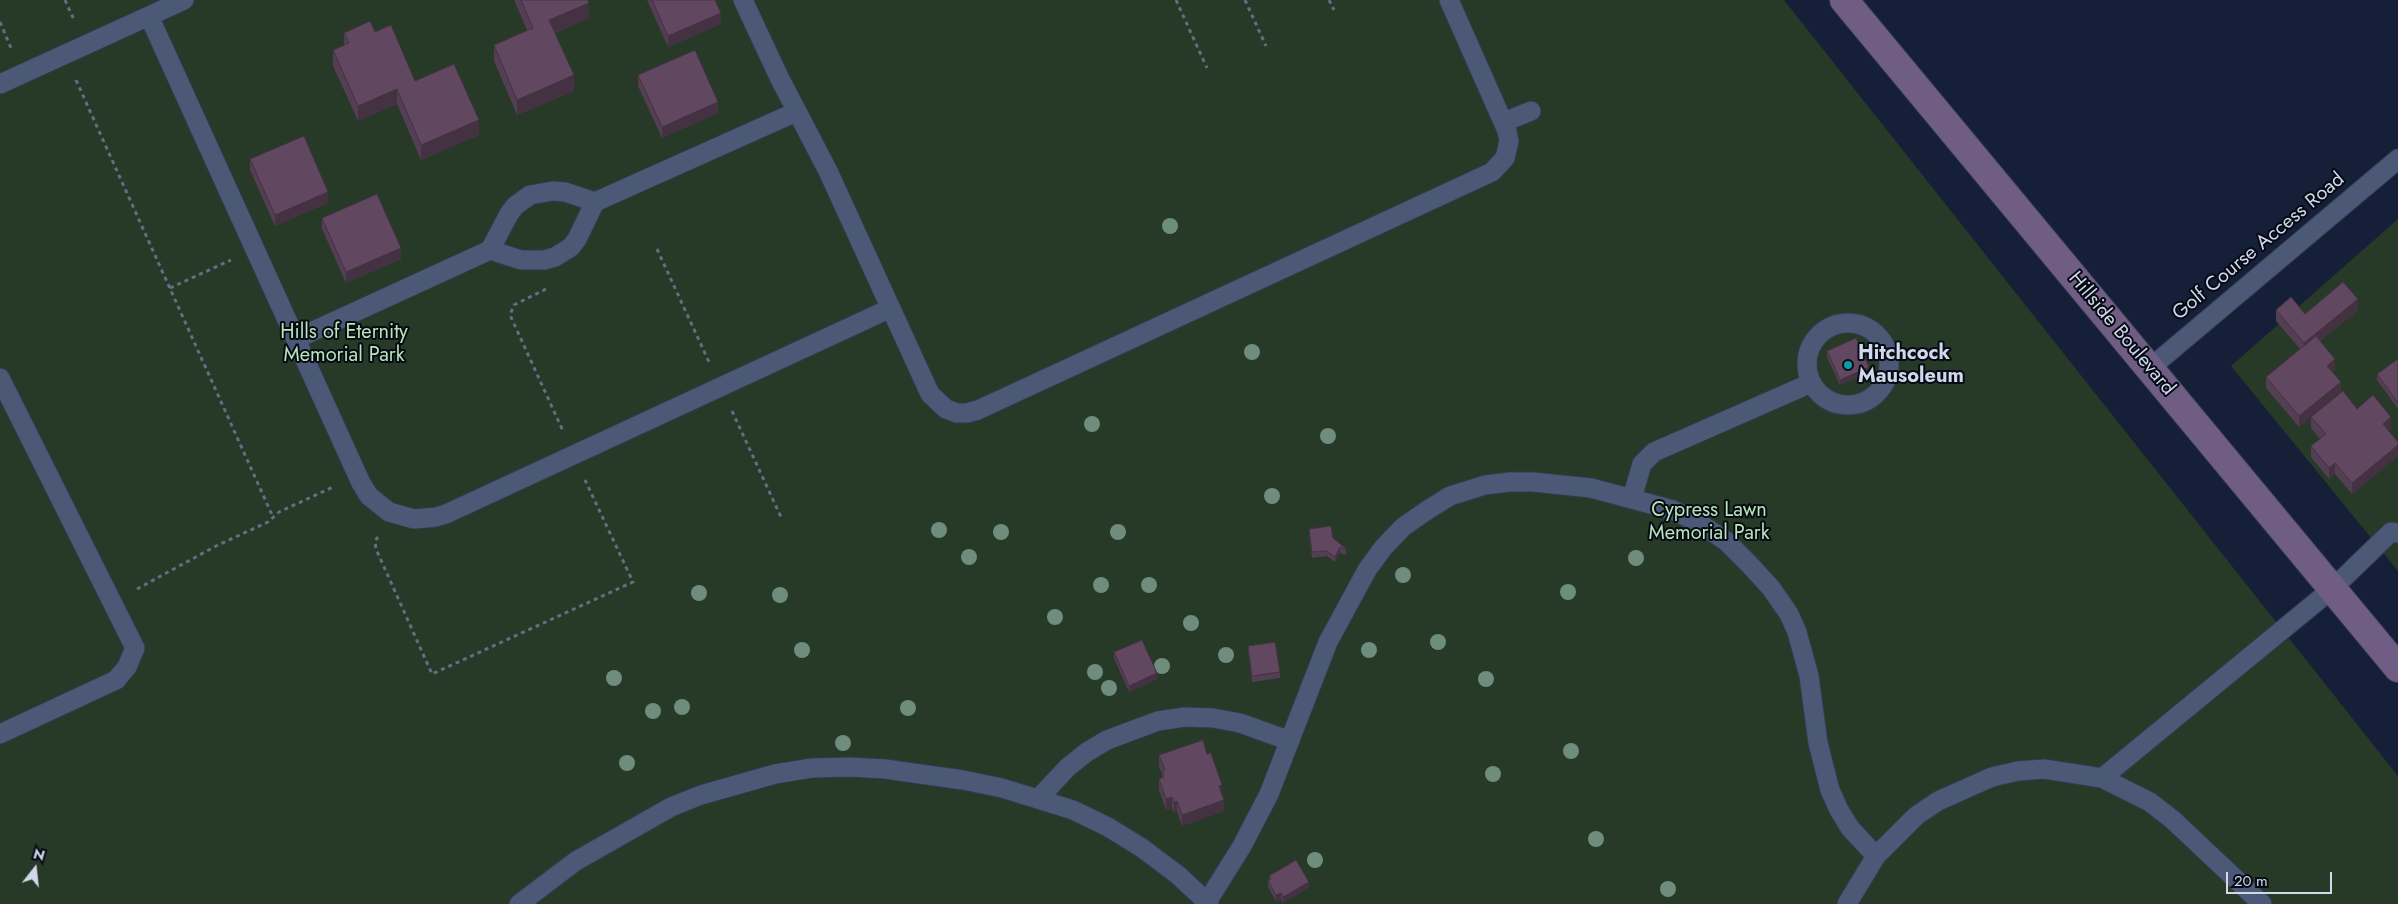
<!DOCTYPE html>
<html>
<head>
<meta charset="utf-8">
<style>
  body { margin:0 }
  #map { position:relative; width:2398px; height:904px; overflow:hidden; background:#151f38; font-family:Jost,sans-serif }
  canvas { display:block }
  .north { position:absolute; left:10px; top:844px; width:50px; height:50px; -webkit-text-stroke:4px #060a15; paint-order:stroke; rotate:16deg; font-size:14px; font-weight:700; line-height:20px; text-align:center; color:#d0d8e9 }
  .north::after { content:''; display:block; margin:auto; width:18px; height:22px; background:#d0d8e9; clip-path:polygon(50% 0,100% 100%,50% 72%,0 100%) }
  .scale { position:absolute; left:2226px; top:872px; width:106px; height:22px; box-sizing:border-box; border:2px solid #d0d8e9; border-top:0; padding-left:6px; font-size:15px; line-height:18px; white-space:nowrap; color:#d0d8e9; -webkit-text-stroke:4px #060a15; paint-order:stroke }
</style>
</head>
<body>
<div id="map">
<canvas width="2398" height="904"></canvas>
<div class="north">N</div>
<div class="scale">20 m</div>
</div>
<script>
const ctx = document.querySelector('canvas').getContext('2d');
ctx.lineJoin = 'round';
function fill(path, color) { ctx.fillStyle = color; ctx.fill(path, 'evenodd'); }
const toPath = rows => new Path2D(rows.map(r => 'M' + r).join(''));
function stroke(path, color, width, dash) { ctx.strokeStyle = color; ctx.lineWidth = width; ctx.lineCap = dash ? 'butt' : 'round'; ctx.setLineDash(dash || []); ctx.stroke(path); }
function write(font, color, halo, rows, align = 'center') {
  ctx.font = font + ' Jost,sans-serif'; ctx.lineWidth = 4; ctx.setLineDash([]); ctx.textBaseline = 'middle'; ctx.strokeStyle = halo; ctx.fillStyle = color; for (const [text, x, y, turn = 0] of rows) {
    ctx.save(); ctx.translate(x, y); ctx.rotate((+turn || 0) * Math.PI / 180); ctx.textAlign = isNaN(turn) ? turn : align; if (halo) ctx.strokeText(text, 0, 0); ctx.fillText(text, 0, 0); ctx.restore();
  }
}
fill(toPath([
  [0,0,1784,0,2398,776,2398,904,0,904],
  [2398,219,2398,571,2231,366]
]), '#273927');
const service = toPath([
  [743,0,779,77,828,171,930,394,946,409,957,413,967,413,978,410,1492,172,1505,158,1509,141,1507,131,1449,0],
  [149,16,361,483,369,496,389,512,414,519,436,517,446,514,891,308],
  [0,84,184,0],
  [1504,122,1531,111],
  [490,250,521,260,544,260,555,257,571,247,577,239,595,202,796,112],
  '1807 364a41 41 0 1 1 82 0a41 41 0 1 1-82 0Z',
  [296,339,490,250,509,214,515,206,530,195,553,191,565,192,595,202],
  [2149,369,2398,159],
  [0,378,135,648,127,667,116,680,0,734],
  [1632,498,1642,464,1654,452,1811,383],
  [2102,778,2332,589,2391,532,2398,533],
  [1038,799,1068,767,1087,752,1107,740,1158,721,1185,717,1213,718,1240,723,1290,741],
  [1207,902,1242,846,1269,794,1328,642,1367,570,1383,548,1403,527,1426,511,1450,496,1485,485,1510,482,1533,482,1591,488,1673,510,1699,523,1726,541,1749,564,1771,588,1789,614,1797,632,1809,676,1818,743,1830,790,1839,810,1850,828,1876,856],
  [519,904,576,861,671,807,701,795,775,774,812,768,849,767,885,769,963,780,1002,788,1073,810,1108,827,1142,848,1178,875,1209,904],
  [1847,904,1876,856,1916,816,1938,801,1992,777,2018,771,2044,769,2102,778,2150,802,2173,820,2262,904]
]);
const secondary = toPath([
  [1844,0,2398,668]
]);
stroke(service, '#343a4f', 21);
stroke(secondary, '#343a4f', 30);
stroke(toPath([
  [65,0,74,20],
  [1176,0,1207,68],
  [1245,0,1266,46],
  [1329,0,1334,10],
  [0,22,11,48],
  [76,80,273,517],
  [657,249,709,362],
  [170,288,231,260],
  [546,289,514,305,510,315,563,431],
  [732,411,781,517],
  [378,537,375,541,376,549,432,674,633,582,585,480],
  [137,589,216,546,268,522,279,512,333,487]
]), '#646d82', 3, [4, 4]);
stroke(service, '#4c5976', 19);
stroke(secondary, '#705d83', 28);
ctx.fillStyle = '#6e8d7d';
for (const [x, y] of [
  [1170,226],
  [1252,352],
  [1092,424],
  [1328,436],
  [1272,496],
  [939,530],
  [1001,532],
  [1118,532],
  [969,557],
  [1636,558],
  [1403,575],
  [1101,585],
  [1149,585],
  [1568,592],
  [699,593],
  [780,595],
  [1055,617],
  [1191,623],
  [1438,642],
  [802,650],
  [1369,650],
  [1226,655],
  [1162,666],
  [1095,672],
  [614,678],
  [1486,679],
  [1109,688],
  [682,707],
  [908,708],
  [653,711],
  [843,743],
  [1571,751],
  [627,763],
  [1493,774],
  [1596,839],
  [1315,860],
  [1668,889]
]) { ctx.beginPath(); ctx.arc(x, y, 8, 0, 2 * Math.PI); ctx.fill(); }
fill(toPath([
  [514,0,588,0,589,18,555,33,574,91,517,115,494,61,494,45,527,30],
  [647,0,715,0,721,24,668,47],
  [375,32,415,81,479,135,421,160,397,104,358,121,333,66,333,50,344,46,344,33],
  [638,75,718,113,662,138,638,86],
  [250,159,328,203,275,226,250,170],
  [322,218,401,259,346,283,322,229],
  [2276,310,2305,314,2358,310,2320,341,2335,370,2332,372,2341,392,2357,409,2391,428,2388,430,2398,442,2398,456,2352,494,2335,474,2329,479,2311,457,2311,446,2320,439,2311,428,2311,417,2299,427,2266,388,2266,377,2300,349,2276,321],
  [1827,351,1869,373,1840,385,1827,357],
  [2398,359,2398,409,2377,380,2377,374],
  [1309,529,1333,538,1346,549,1346,555,1340,553,1335,562,1327,556,1312,558,1309,534],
  [1248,646,1280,672,1280,678,1252,682,1248,651],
  [1114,652,1157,679,1129,692,1114,658],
  [1159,755,1222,795,1224,811,1182,826,1177,812,1174,813,1172,808,1166,810,1159,790,1159,779,1162,778,1162,774,1159,766],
  [1269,876,1309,887,1283,903,1281,899,1276,901,1268,887,1268,881,1269,880]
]), '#533e53');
fill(toPath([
  [589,3,589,18,549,35,549,20],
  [721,13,721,24,668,47,668,36],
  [574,75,574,91,517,115,517,100],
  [397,89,397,104,358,121,358,106],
  [718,102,718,113,662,138,662,127],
  [479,120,479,135,421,160,421,145],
  [328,192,328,203,275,226,275,215],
  [401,248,401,259,346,283,346,272],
  [2358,299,2358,310,2304,354,2304,343],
  [2335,359,2335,370,2327,377,2327,366],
  [1869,367,1869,373,1840,385,1840,380],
  [2341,382,2341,393,2299,427,2299,416],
  [2391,417,2391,428,2383,435,2383,424],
  [2398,445,2398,456,2352,494,2352,483],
  [2335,463,2335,474,2329,479,2329,468],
  [1340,547,1340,553,1335,562,1335,557],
  [1157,673,1157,679,1129,692,1129,686],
  [1222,785,1222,796,1219,786],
  [1172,797,1172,808,1166,810,1166,799],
  [1224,800,1224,811,1182,826,1182,815],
  [1177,801,1177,812,1174,813,1174,802],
  [1309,882,1309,887,1283,903,1283,897],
  [1281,893,1281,899,1276,901,1276,895]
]), '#443243');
const building = toPath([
  [521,0,588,0,589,3,549,20,574,75,517,100,494,45,533,28,521,0],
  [652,0,715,0,721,13,668,36,652,0],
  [370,21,375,32,391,25,415,81,454,64,479,120,421,145,397,89,358,106,333,50,349,43,344,33,370,21],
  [695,50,718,102,662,127,638,75,695,50],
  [304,136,328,192,275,215,250,159,304,136],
  [377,194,401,248,346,272,322,218,377,194],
  [2343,282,2358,299,2304,343,2276,310,2291,297,2305,314,2343,282],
  [2316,336,2335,359,2327,366,2341,382,2299,416,2266,377,2316,336],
  [1856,338,1869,367,1840,380,1827,351,1856,338],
  [2398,359,2398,403,2377,374,2398,359],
  [2343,391,2357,409,2373,395,2391,417,2383,424,2398,442,2398,445,2352,483,2335,463,2329,468,2311,446,2326,434,2311,417,2343,391],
  [1331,526,1333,538,1346,549,1340,547,1335,557,1327,551,1312,552,1309,529,1331,526],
  [1142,640,1157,673,1129,686,1114,652,1142,640],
  [1275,642,1280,672,1252,676,1248,646,1275,642],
  [1203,740,1207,754,1211,753,1222,785,1219,786,1224,800,1182,815,1177,801,1174,802,1172,797,1166,799,1159,779,1164,777,1162,771,1165,770,1159,755,1203,740],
  [1296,860,1309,882,1283,897,1281,893,1276,895,1268,881,1271,879,1269,876,1296,860]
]);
fill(building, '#614860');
stroke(building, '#443243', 1);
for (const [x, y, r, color] of [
  [1848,365,5,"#0f9aa8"]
]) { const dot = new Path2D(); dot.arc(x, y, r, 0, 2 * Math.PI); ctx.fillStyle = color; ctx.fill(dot); stroke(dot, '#060a15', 2); }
write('20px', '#d0d8e9', '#060a15', [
  ["Golf Course Access Road",2259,247,-40],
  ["Hillside Boulevard",2121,334,50]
]);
write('20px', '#b7e7b6', '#060a15', [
  ["Hills of Eternity",344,333],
  ["Memorial Park",344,356],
  ["Cypress Lawn",1709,511],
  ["Memorial Park",1709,534]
]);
write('bold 20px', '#d0d8e9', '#060a15', [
  ["Hitchcock",1858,354],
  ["Mausoleum",1858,377]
], 'left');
</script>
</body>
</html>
